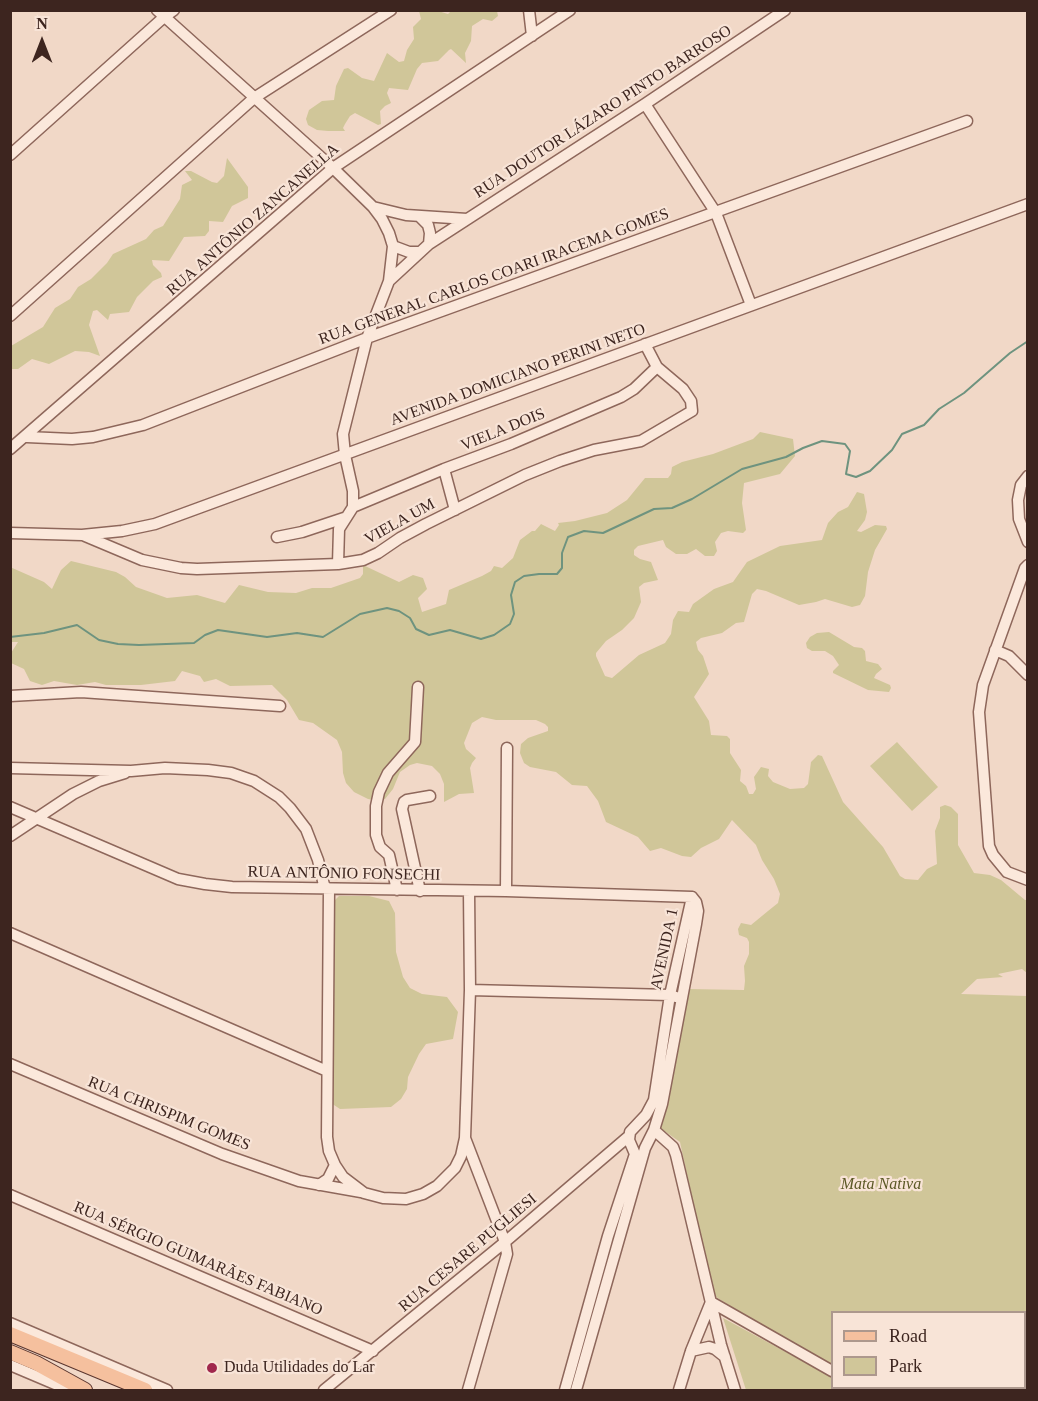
<!DOCTYPE html>
<html>
<head>
<meta charset="utf-8">
<style>
  body { margin:0 }
  #map { position:relative; width:1038px; height:1401px; overflow:hidden; background:#f1d8c7; font-family:"Times New Roman",serif }
  canvas { display:block }
  .frame { position:absolute; inset:0; border:12px solid #3d251f; pointer-events:none }
  .legend { position:absolute; left:831px; top:1311px; width:195px; height:78px; box-sizing:border-box; background:#f8e4d7; border:2px solid #ad988d; margin:0; padding:8px 10px; list-style:none; font-size:18px; color:#3d251f }
  .legend li { display:flex; align-items:center; gap:12px; height:30px }
  .legend b { width:30px; border:2px solid #ad988d }
  .north { position:absolute; left:12px; top:12px; width:60px; height:60px; -webkit-text-stroke:4px #f8e4d7; paint-order:stroke; rotate:0deg; font-size:16px; font-weight:700; line-height:24px; text-align:center; color:#3d251f }
  .north::after { content:''; display:block; margin:auto; width:21px; height:27px; background:#3d251f; clip-path:polygon(50% 0,100% 100%,50% 72%,0 100%) }
</style>
</head>
<body>
<div id="map">
<canvas width="1038" height="1401"></canvas>
<div class="frame"></div>
<ul class="legend">
<li><b style="height:8px;background:#f5c09e"></b>Road</li>
<li><b style="height:16px;background:#d0c699"></b>Park</li>
</ul>
<div class="north">N</div>
</div>
<script>
const ctx = document.querySelector('canvas').getContext('2d');
ctx.lineJoin = 'round';
function fill(path, color) { ctx.fillStyle = color; ctx.fill(path, 'evenodd'); }
const toPath = rows => new Path2D(rows.map(r => 'M' + r).join(''));
function stroke(path, color, width, dash) { ctx.strokeStyle = color; ctx.lineWidth = width; ctx.lineCap = dash ? 'butt' : 'round'; ctx.setLineDash(dash || []); ctx.stroke(path); }
function write(font, color, halo, rows, align = 'center') {
  ctx.font = font + ' "Times New Roman",serif'; ctx.lineWidth = 4.5; ctx.setLineDash([]); ctx.textBaseline = 'middle'; ctx.strokeStyle = halo; ctx.fillStyle = color; for (const [text, x, y, turn = 0] of rows) {
    ctx.save(); ctx.translate(x, y); ctx.rotate((+turn || 0) * Math.PI / 180); ctx.textAlign = isNaN(turn) ? turn : align; if (halo) ctx.strokeText(text, 0, 0); ctx.fillText(text, 0, 0); ctx.restore();
  }
}
fill(toPath([
  [419,11,438,11,448,14,451,11,497,11,498,16,492,21,483,19,472,26,471,41,465,53,466,63,451,49,449,50,438,61,422,63,417,69,408,90,389,88,387,93,391,103,385,106,380,111,381,124,378,125,355,113,350,116,345,124,343,128,345,131,328,131,317,130,308,125,306,119,309,110,322,101,334,100,336,86,344,69,348,68,362,78,374,81,387,53,399,62,404,61,407,50,414,39,413,27,421,19],
  [227,158,248,187,248,198,232,206,223,222,209,221,209,231,205,236,184,237,169,261,152,260,153,265,161,273,162,277,153,281,137,297,129,312,110,314,108,320,97,310,93,311,89,325,100,356,89,352,75,351,49,364,32,359,18,369,11,369,11,346,43,327,55,308,70,299,78,287,91,279,107,263,113,254,146,239,154,230,163,226,180,199,182,185,192,180,185,171,191,171,212,182,217,183,224,176],
  [760,432,793,439,795,456,780,474,744,483,742,503,746,530,743,533,728,531,721,533,715,542,717,551,714,556,705,556,696,549,687,554,676,554,666,547,663,540,638,546,634,550,634,555,640,559,651,562,658,580,644,583,639,587,641,602,634,618,622,630,606,641,596,653,596,656,605,676,612,678,639,655,665,643,671,634,673,620,678,611,689,612,693,604,714,589,733,582,747,562,780,546,822,540,828,523,838,512,848,507,857,492,864,494,867,512,865,520,857,531,861,532,875,525,886,526,887,529,875,550,868,572,865,596,860,605,852,607,825,599,816,602,799,605,766,591,757,589,752,594,744,622,736,623,722,633,701,638,696,642,698,650,703,656,709,674,694,697,709,721,711,735,727,736,730,739,730,753,741,770,740,781,746,786,749,794,753,794,756,789,754,777,761,767,769,769,768,776,773,782,790,789,804,788,808,784,811,762,818,755,822,756,843,802,883,847,900,876,905,879,918,880,927,869,937,864,935,831,940,818,940,807,945,805,951,807,958,814,958,845,974,873,990,875,1001,880,1025,900,1027,900,1027,973,1022,969,998,974,1003,977,977,979,961,994,1027,996,1027,1390,862,1390,858,1388,1024,1388,1024,1312,832,1312,832,1371,713,1295,680,1142,660,1128,688,989,744,990,745,981,744,966,749,954,749,942,747,938,739,935,738,929,741,923,751,925,768,911,778,903,780,894,774,879,762,860,756,845,732,820,719,839,701,848,691,857,682,856,661,848,650,851,638,837,606,822,598,801,587,786,572,785,556,772,530,767,524,763,520,753,521,744,528,738,548,731,548,727,545,724,536,720,496,720,482,717,472,723,464,743,466,749,476,758,472,763,470,768,474,793,459,794,444,802,444,784,440,774,432,766,417,763,410,765,400,772,393,789,385,799,379,801,368,799,354,792,346,783,343,773,342,752,337,740,313,723,299,720,287,700,272,685,230,686,216,679,204,682,200,676,182,671,175,681,141,685,106,685,95,682,77,685,54,681,42,685,30,681,24,669,11,663,11,653,18,642,11,642,10,567,44,582,52,589,61,570,71,561,116,572,125,577,136,587,167,598,197,595,225,603,239,585,268,592,296,593,312,588,331,588,360,578,363,574,363,565,399,582,413,575,423,578,427,589,418,598,422,612,446,604,449,590,482,576,491,571,494,566,502,568,513,558,520,540,532,531,535,531,541,524,555,531,559,525,558,523,575,521,607,513,627,500,645,478,668,478,671,474,672,467,682,462,713,454,753,439],
  [829,632,854,647,862,648,865,651,866,661,878,664,882,669,876,674,874,678,890,685,891,688,889,692,868,690,833,673,833,671,839,665,833,656,825,651,812,651,807,648,806,643,810,637,817,633],
  [897,742,938,787,912,811,870,766],
  [339,896,369,896,389,901,395,913,396,952,403,977,410,988,422,994,447,997,458,1012,453,1039,426,1044,419,1054,408,1077,407,1089,401,1099,391,1107,340,1109,331,1103,333,902],
  [723,1318,832,1377,832,1388,841,1388,840,1390,746,1390]
]), '#d0c699');
stroke(toPath([
  [10,637,44,633,77,625,99,640,118,644,139,645,194,643,205,635,218,630,267,637,297,633,323,637,360,614,387,608,399,611,410,618,416,629,429,635,450,630,481,639,494,635,510,624,514,614,511,595,515,582,524,576,539,574,557,574,562,568,562,553,568,537,584,531,603,533,654,509,672,508,692,499,742,469,786,457,803,448,822,441,845,444,850,451,846,474,856,477,870,471,892,450,902,434,924,425,939,409,964,393,1010,353,1028,341]
]), '#6e937f', 2);
const minor = toPath([
  [157,10,333,168,373,207,382,219,389,233,393,246,389,281,367,338,343,434,345,455,353,491,353,507,339,529,338,564],
  [529,10,532,36],
  [645,104,716,213,751,305],
  [10,155,163,18,174,10],
  [373,207,406,215,467,219],
  [420,217,428,225,430,233,429,244],
  [393,246,409,252,418,252],
  [389,281,429,244,645,104,785,10],
  [10,316,254,98,391,10],
  [27,437,72,439,93,437,143,425,367,338,967,121],
  [10,449,333,168,570,10],
  [444,469,455,510],
  [1028,476,1021,485,1018,500,1019,519,1028,542],
  [353,507,444,469,511,444,621,397,634,389,657,367],
  [10,533,82,535,122,531,155,524,1028,204],
  [85,536,142,560,181,568,197,569,338,564,363,560,378,553,400,538,426,524,525,475,560,461,594,450,641,441,692,411,691,401,683,389,657,367,645,344],
  [277,537,302,532,344,518],
  [1028,565,1025,568,983,685,979,712,989,846,993,855,1007,872,1028,880],
  [995,650,1009,656,1028,675],
  [10,696,81,692,280,706],
  [10,768,131,771,165,768,208,770,231,773,254,781,279,797,290,808,306,829,318,860,324,885,329,890,327,1137,329,1151,335,1165,343,1177,364,1193,383,1198,406,1199,423,1194,437,1186,455,1168,461,1156,465,1138],
  [10,807,178,879,205,884,232,887,506,891,692,897],
  [10,836,73,794,99,781,125,773],
  [397,890,389,855,380,847,376,835,376,806,379,792,388,773,415,742,418,687],
  [420,891,402,809,404,802,407,800,430,796],
  [506,891,507,748],
  [10,933,327,1071],
  [470,990,670,995,676,997],
  [10,1064,222,1154,299,1181,361,1192],
  [654,1130,673,1147,676,1155,721,1345,735,1390],
  [319,1185,328,1179,335,1165],
  [10,1195,373,1351],
  [711,1302,832,1371],
  [10,1323,167,1390],
  [691,1351,709,1347,715,1349,725,1357],
  [10,1365,69,1390],
  [859,1388,864,1390],
  [324,1390,505,1242,629,1136],
  [468,1390,507,1254,505,1242,465,1138,470,990,469,891],
  [565,1390,608,1236,635,1154,629,1140,630,1132,646,1115,654,1100,670,995,692,897],
  [576,1390,645,1148,654,1130,662,1104,696,924,698,911,696,902,692,897],
  [679,1390,691,1351,711,1302],
  [847,1390,849,1388]
]);
const major = toPath([
  [10,1334,145,1390],
  [10,1352,36,1363,85,1390]
]);
stroke(minor, '#8e675b', 13);
stroke(major, '#5b362f', 16);
stroke(minor, '#fbe8db', 10);
stroke(major, '#f5c09e', 14);
for (const [x, y, r, color] of [
  [212,1368,6,"#a0274c"]
]) { const dot = new Path2D(); dot.arc(x, y, r, 0, 2 * Math.PI); ctx.fillStyle = color; ctx.fill(dot); stroke(dot, '#f8e4d7', 2); }
write('16px', '#3d251f', '#f8e4d7', [
  ["RUA DOUTOR LÁZARO PINTO BARROSO",603,112,-33],
  ["RUA ANTÔNIO ZANCANELLA",253,220,-41],
  ["RUA GENERAL CARLOS COARI IRACEMA GOMES",494,277,-20],
  ["AVENIDA DOMICIANO PERINI NETO",518,375,-20],
  ["VIELA DOIS",503,430,-22],
  ["VIELA UM",400,522,-29],
  ["RUA ANTÔNIO FONSECHI",344,874,1],
  ["AVENIDA 1",665,949,-78],
  ["RUA CHRISPIM GOMES",169,1114,22],
  ["RUA CESARE PUGLIESI",468,1253,-40],
  ["RUA SÉRGIO GUIMARÃES FABIANO",198,1259,23]
]);
write('italic 16px', '#5b5825', '#f8e4d7', [
  ["Mata Nativa",881,1185]
]);
write('16px', '#3d251f', '#f8e4d7', [
  ["Duda Utilidades do Lar",224,1368]
], 'left');
</script>
</body>
</html>
